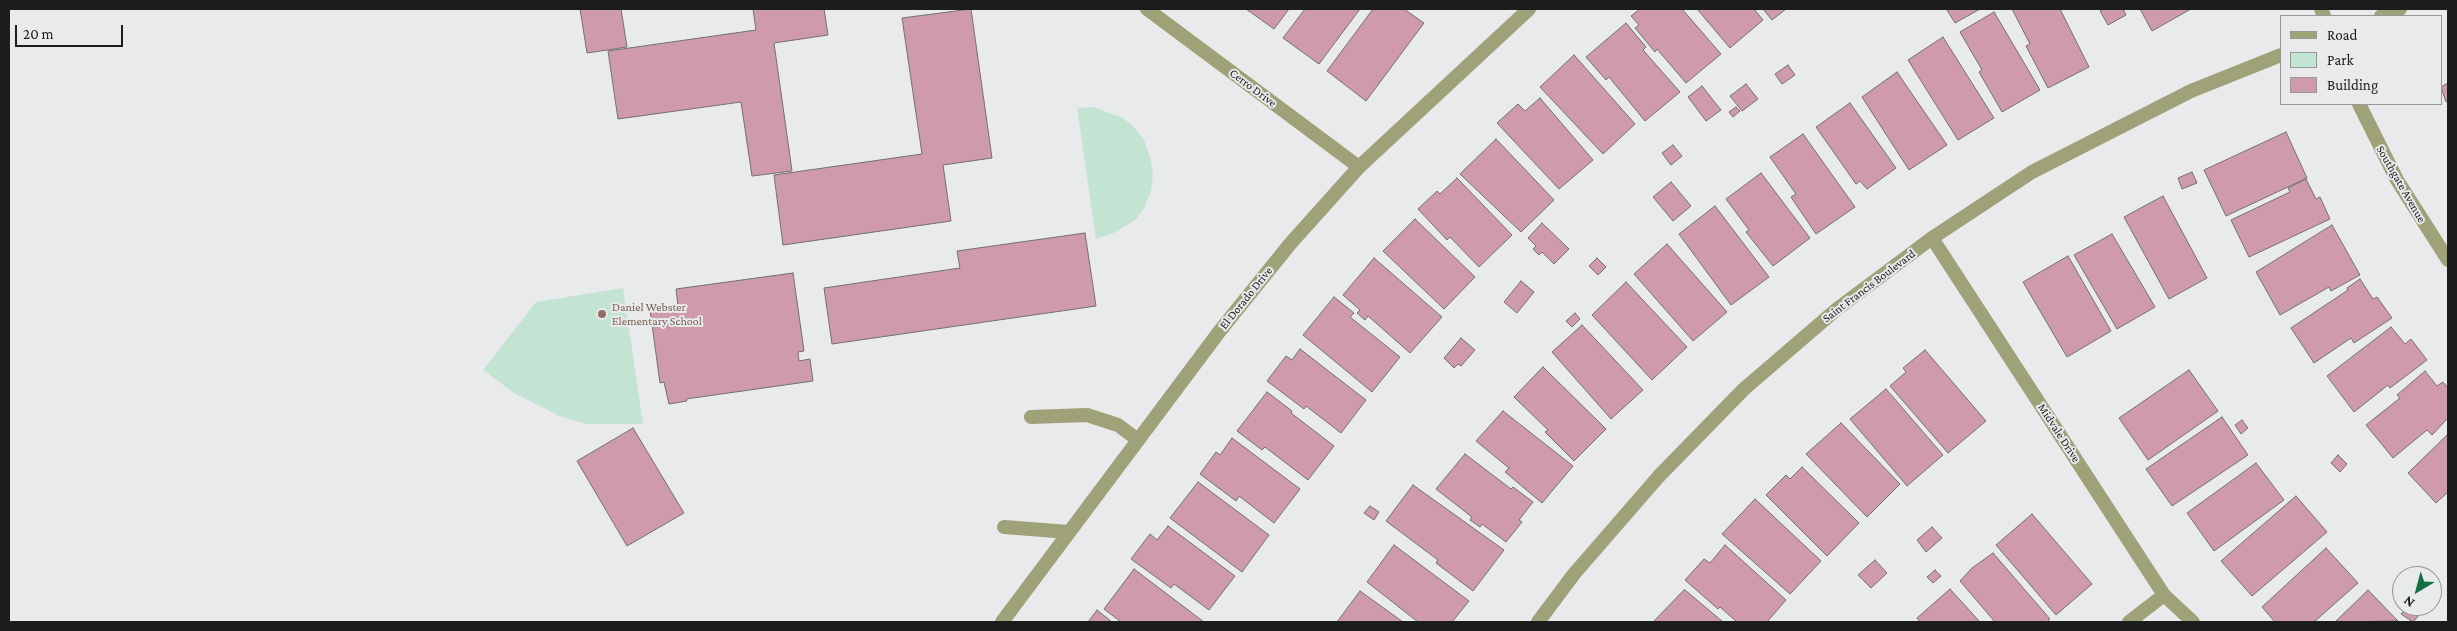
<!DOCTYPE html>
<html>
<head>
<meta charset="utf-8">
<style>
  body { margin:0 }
  #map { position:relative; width:2457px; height:631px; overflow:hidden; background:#e9eaeb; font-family:"Crimson Pro",serif }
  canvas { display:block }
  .frame { position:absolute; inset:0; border:10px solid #1b1c1c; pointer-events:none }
  .legend { position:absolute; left:2280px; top:15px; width:162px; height:90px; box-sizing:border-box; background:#e9eaeb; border:1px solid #979898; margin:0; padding:6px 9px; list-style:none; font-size:15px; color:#1b1c1c }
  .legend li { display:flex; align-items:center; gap:10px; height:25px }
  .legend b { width:25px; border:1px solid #979898 }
  .north { position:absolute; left:2392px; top:566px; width:50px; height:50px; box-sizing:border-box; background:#e9eaeb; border:1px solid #979898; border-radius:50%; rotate:217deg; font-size:14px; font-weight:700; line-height:20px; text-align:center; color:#1b1c1c }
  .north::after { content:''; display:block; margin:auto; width:18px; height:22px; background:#137044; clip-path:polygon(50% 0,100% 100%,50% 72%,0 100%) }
  .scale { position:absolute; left:15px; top:25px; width:108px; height:22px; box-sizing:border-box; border:2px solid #1b1c1c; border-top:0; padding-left:6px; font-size:15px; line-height:18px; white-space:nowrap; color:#1b1c1c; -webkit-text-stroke:4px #e9eaeb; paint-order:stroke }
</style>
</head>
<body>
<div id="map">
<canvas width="2457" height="631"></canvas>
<div class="frame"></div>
<ul class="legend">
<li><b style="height:6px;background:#9fa179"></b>Road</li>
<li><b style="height:14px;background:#c4e4d3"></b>Park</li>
<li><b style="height:14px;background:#cf9bac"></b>Building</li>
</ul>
<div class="north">N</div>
<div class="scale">20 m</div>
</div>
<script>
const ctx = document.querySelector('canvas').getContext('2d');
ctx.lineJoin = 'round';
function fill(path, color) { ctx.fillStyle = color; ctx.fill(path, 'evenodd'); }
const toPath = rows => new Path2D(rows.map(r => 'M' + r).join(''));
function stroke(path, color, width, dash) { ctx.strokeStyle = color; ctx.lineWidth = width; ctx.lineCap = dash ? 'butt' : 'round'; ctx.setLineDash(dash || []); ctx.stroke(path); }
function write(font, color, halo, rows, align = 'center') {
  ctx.font = font + ' "Crimson Pro",serif'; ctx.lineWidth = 4; ctx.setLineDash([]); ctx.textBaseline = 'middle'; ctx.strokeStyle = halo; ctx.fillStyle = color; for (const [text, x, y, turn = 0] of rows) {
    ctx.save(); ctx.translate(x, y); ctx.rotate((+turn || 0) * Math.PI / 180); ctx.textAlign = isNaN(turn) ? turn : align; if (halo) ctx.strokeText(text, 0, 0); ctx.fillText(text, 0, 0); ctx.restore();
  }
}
fill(toPath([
  [1093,107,1123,118,1133,126,1144,140,1151,160,1153,176,1151,191,1143,210,1135,220,1116,232,1096,239,1077,108],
  [623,288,643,424,587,424,559,416,514,393,483,370,536,302]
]), '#c4e4d3');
const building = toPath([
  [580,9,621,9,627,47,587,53,580,9],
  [753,9,824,9,828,35,774,43,792,171,752,176,741,102,618,119,608,51,756,30,753,9],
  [971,9,992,158,943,165,951,221,783,245,774,175,922,154,902,18,971,9],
  [1246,9,1289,9,1274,29,1246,9],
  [1305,9,1360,9,1319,64,1283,38,1305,9],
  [1373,9,1404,9,1424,23,1366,101,1327,71,1373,9],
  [1640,9,1682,9,1721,54,1686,83,1657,49,1655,52,1635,28,1639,25,1631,16,1640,9],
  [1697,9,1754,9,1763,20,1730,48,1697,9],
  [1763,9,1786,9,1772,20,1763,9],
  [1951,9,1980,9,1955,23,1947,10,1951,9],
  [2012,9,2060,9,2089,67,2048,88,2026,46,2030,44,2012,9],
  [2104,9,2123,9,2126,15,2108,25,2100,11,2104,9],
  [2140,9,2191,9,2152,31,2140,9],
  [1994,12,2040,90,2002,112,1979,72,1982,70,1960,32,1994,12],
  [1626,23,1646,47,1643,50,1680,92,1645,121,1609,77,1606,80,1586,57,1626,23],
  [1943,37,1994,118,1958,140,1908,60,1943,37],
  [1574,55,1635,124,1603,154,1540,87,1574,55],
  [1788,65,1795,75,1782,84,1775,74,1788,65],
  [1897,72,1947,145,1909,170,1862,97,1897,72],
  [2448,83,2448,101,2446,102,2441,87,2448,83],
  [1746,84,1758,99,1742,111,1730,96,1746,84],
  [1702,86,1721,110,1706,121,1688,97,1702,86],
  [1540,98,1593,160,1559,189,1497,123,1518,104,1525,111,1540,98],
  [1850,103,1896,168,1867,189,1860,181,1856,184,1816,127,1850,103],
  [1736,107,1740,111,1733,117,1729,112,1736,107],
  [2286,132,2307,178,2226,216,2204,170,2286,132],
  [1803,134,1855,207,1816,234,1791,197,1796,194,1770,157,1803,134],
  [1496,139,1554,200,1521,232,1460,174,1496,139],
  [1673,145,1682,156,1671,165,1662,153,1673,145],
  [2192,172,2197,183,2182,189,2178,178,2192,172],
  [1761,173,1810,238,1773,266,1746,232,1749,230,1726,199,1761,173],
  [1457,178,1512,235,1479,267,1450,237,1447,240,1418,209,1437,191,1440,194,1457,178],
  [2306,179,2316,199,2320,197,2330,219,2249,257,2231,220,2290,192,2288,188,2306,179],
  [1671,182,1691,206,1673,221,1653,197,1671,182],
  [2163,196,2207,278,2169,299,2124,217,2163,196],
  [1715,206,1769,277,1731,305,1679,234,1715,206],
  [1415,219,1475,277,1444,309,1383,251,1415,219],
  [1542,223,1569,249,1554,264,1542,252,1539,255,1533,249,1536,246,1528,238,1542,223],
  [2332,225,2360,275,2331,291,2329,287,2280,315,2256,272,2332,225],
  [1085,233,1096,306,832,344,824,288,960,268,957,251,1085,233],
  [2112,234,2155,307,2117,329,2074,255,2112,234],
  [1667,244,1727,312,1693,341,1634,274,1667,244],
  [2068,256,2111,331,2067,357,2023,282,2068,256],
  [1374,258,1442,317,1410,353,1368,316,1365,320,1357,313,1360,310,1343,295,1374,258],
  [1597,258,1606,267,1598,275,1589,266,1597,258],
  [793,273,804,351,798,352,799,361,810,359,813,381,686,399,687,401,669,404,664,382,660,383,650,310,678,306,676,289,793,273],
  [2360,279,2373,299,2377,297,2392,318,2354,343,2351,338,2314,363,2291,328,2348,290,2347,288,2360,279],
  [1521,281,1534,292,1517,313,1504,302,1521,281],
  [1626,282,1687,347,1652,380,1592,315,1626,282],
  [1334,297,1354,313,1350,317,1400,357,1372,392,1303,335,1334,297],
  [1575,313,1580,319,1572,327,1566,321,1575,313],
  [1582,325,1643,390,1611,419,1552,352,1582,325],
  [2391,327,2405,344,2411,339,2427,360,2390,388,2388,385,2354,412,2327,376,2391,327],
  [1461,338,1475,350,1461,366,1458,364,1454,368,1444,358,1461,338],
  [1300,349,1366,400,1341,433,1306,406,1304,409,1267,381,1286,356,1292,360,1300,349],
  [1925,350,1986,421,1948,453,1890,386,1906,372,1903,368,1925,350],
  [1543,367,1606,429,1574,461,1545,432,1548,430,1514,397,1543,367],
  [2189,370,2218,411,2148,460,2119,418,2189,370],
  [2425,371,2437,386,2443,382,2448,388,2448,418,2432,435,2427,430,2393,458,2366,425,2400,398,2397,395,2425,371],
  [1886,389,1943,455,1907,486,1850,419,1886,389],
  [1267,392,1292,411,1291,413,1334,446,1308,480,1265,447,1262,450,1237,431,1267,392],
  [1503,411,1573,466,1542,503,1505,472,1509,468,1476,441,1503,411],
  [2222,417,2248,455,2172,506,2146,469,2222,417],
  [2242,420,2248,428,2241,434,2235,425,2242,420],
  [1841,423,1900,484,1867,517,1806,454,1841,423],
  [633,428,684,513,627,546,577,461,633,428],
  [2448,434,2448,492,2436,503,2408,473,2448,434],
  [1232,438,1300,489,1274,523,1239,496,1236,501,1200,474,1216,452,1220,455,1232,438],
  [1465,454,1511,489,1513,487,1533,502,1519,520,1522,522,1506,542,1482,524,1480,527,1470,520,1472,517,1436,489,1465,454],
  [2338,455,2347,464,2340,472,2331,463,2338,455],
  [2256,463,2284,500,2214,551,2187,513,2256,463],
  [1802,467,1859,523,1827,556,1766,495,1786,475,1790,479,1802,467],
  [1198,482,1269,535,1242,572,1170,518,1198,482],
  [1413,485,1504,550,1473,591,1436,563,1438,560,1386,521,1413,485],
  [2296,496,2327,532,2252,596,2221,561,2296,496],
  [1755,499,1821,561,1790,594,1722,534,1755,499],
  [1370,506,1379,512,1374,520,1364,513,1370,506],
  [2032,514,2092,584,2056,615,1996,545,2032,514],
  [1168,526,1235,576,1209,610,1174,584,1171,588,1131,559,1150,534,1157,540,1168,526],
  [1932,527,1942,538,1926,552,1917,540,1932,527],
  [1394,545,1469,601,1452,622,1418,622,1367,582,1394,545],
  [1725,545,1786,600,1767,622,1737,622,1720,607,1718,609,1685,580,1704,559,1710,563,1725,545],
  [2326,548,2358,583,2314,622,2275,622,2262,607,2326,548],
  [1993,553,2050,619,2047,622,1995,622,1960,581,1972,568,1993,553],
  [1875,560,1887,573,1871,588,1858,575,1875,560],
  [1134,569,1204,622,1121,622,1104,609,1134,569],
  [1935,570,1941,576,1933,583,1927,577,1935,570],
  [1950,589,1980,622,1920,622,1917,618,1950,589],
  [1684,590,1685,590,1723,622,1653,622,1684,590],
  [2368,590,2398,621,2335,622,2368,590],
  [1360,591,1403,622,1337,622,1360,591],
  [2409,606,2427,606,2413,622,2401,614,2409,606],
  [1097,610,1112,622,1088,622,1097,610]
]);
fill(building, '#cf9bac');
stroke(building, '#717071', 1);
stroke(toPath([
  [1031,417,1087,415,1118,425,1138,440],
  [1004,527,1069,532]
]), '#9fa179', 14);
stroke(toPath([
  [1147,9,1359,167],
  [1932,238,2164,595,2193,622],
  [1002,622,1219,332,1290,244,1359,167,1529,9],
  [2129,622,2164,595]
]), '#9fa179', 14);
stroke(toPath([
  [2321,9,2324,16],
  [2381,16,2400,9],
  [2359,104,2397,180,2448,260],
  [1538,622,1574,574,1659,476,1744,389,1837,309,1932,238,2032,172,2191,91,2281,55]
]), '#9fa179', 14);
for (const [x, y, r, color] of [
  [602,314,5,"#8d6e63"]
]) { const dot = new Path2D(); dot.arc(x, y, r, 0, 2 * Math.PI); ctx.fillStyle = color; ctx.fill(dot); stroke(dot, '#e9eaeb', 2); }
write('12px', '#1b1c1c', '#e9eaeb', [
  ["Cerro Drive",1253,88,37],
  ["Southgate Avenue",2401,184,60],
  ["Saint Francis Boulevard",1869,286,-37],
  ["El Dorado Drive",1246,298,-51],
  ["Midvale Drive",2059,433,57]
]);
write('12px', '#785e54', '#e9eaeb', [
  ["Daniel Webster",612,307],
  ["Elementary School",612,321]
], 'left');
</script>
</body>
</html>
